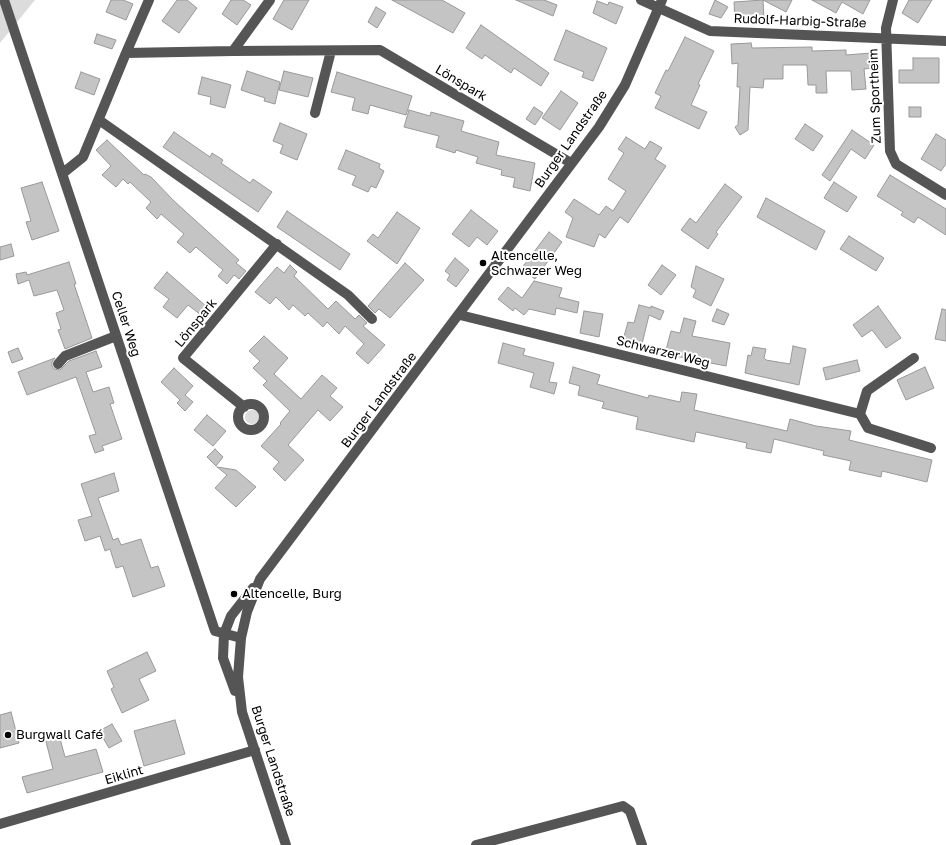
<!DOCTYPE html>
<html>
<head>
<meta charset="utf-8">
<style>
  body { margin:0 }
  canvas { display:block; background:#fff }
</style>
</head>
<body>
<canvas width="946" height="845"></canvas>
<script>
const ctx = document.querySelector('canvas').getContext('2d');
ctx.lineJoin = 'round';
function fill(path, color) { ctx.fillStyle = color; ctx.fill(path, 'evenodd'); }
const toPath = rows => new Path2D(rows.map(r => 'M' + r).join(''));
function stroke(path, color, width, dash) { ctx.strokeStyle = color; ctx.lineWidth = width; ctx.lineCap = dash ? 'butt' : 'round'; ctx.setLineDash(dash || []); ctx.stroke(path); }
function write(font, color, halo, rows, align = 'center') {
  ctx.font = font + ' "Golos Text",sans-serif'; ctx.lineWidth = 4; ctx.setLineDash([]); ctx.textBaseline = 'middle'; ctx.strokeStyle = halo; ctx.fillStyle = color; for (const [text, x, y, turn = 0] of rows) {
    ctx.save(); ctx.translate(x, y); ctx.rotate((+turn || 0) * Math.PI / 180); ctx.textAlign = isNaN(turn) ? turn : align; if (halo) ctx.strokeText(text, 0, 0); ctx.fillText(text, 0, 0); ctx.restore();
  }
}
fill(toPath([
  [0,0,35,0,0,43],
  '245 417a7 7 0 1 1 14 0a7 7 0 1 1-14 0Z'
]), '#dcdcdc');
const building = toPath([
  [111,0,123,0,133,4,126,20,106,12,111,0],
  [177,0,187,0,197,8,179,33,162,21,177,0],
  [231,0,243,0,251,5,237,25,222,14,231,0],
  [284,0,309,0,292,30,273,19,284,0],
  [392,0,442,0,465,13,453,33,392,0],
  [516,0,544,0,557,5,553,16,516,0],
  [715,0,728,7,721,18,709,14,715,0],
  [763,0,792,0,786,12,763,0],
  [763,0,764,19,735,21,734,2,763,0],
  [812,0,870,0,863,14,842,2,836,13,812,0],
  [909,0,932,0,918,23,902,13,909,0],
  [597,1,608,5,609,2,623,7,616,24,593,13,597,1],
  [376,7,386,13,377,28,368,22,376,7],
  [481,25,549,73,541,86,514,68,511,73,485,55,482,59,466,48,481,25],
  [566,30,607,48,593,81,582,77,584,72,554,60,566,30],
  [97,34,116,40,112,49,94,43,97,34],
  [685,37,714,51,698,84,700,85,691,105,707,112,699,129,655,108,661,96,655,93,666,70,668,71,685,37],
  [751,43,752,48,812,47,812,51,846,50,846,55,871,53,872,68,864,69,866,89,852,90,851,71,826,71,827,93,816,93,816,85,808,85,807,65,783,65,783,79,764,79,763,88,750,87,748,130,740,135,735,127,738,125,740,87,737,87,738,63,732,64,731,44,751,43],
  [913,58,939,58,939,83,899,83,899,70,913,70,913,58],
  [247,71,280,82,275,104,264,101,265,98,241,90,247,71],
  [284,71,313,78,308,97,279,90,284,71],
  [81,72,100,79,94,95,75,88,81,72],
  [337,72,412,96,406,115,370,105,368,114,352,110,355,98,331,92,337,72],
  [202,77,231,85,225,108,210,104,211,97,198,94,202,77],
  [561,91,578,103,560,130,542,118,561,91],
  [534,107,543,113,535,125,526,119,534,107],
  [909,107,921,107,921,117,909,117,909,107],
  [409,110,430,116,431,112,464,121,461,131,499,142,496,155,535,163,530,191,513,187,515,178,501,175,502,170,476,163,478,157,456,150,455,153,436,147,439,136,404,127,409,110],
  [280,123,307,134,297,160,280,153,283,145,273,141,280,123],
  [805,124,823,136,813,151,795,139,805,124],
  [852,130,874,145,865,159,851,149,830,181,822,175,852,130],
  [174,132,210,157,212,153,223,160,221,163,250,183,253,179,272,192,258,212,163,147,174,132],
  [936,134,946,140,946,164,941,171,921,159,936,134],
  [626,137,645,149,650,141,662,148,655,159,666,166,628,223,620,217,605,238,599,234,594,247,566,237,573,218,565,212,574,199,599,215,606,206,613,211,626,191,608,179,624,153,618,149,626,137],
  [107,140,144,175,145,174,151,177,174,201,239,260,236,263,246,271,239,279,234,275,227,284,218,276,223,270,196,247,190,253,177,242,184,234,161,214,157,219,146,208,151,202,130,182,128,184,123,179,116,187,102,175,111,166,96,150,107,140],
  [346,150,380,164,379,168,384,171,376,188,371,186,368,192,352,185,356,176,338,169,346,150],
  [890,175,946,209,946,235,918,217,914,223,901,215,903,212,877,196,890,175],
  [42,182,59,231,32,240,26,222,31,221,21,188,42,182],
  [834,182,857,197,847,212,824,198,834,182],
  [725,184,742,197,716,232,718,234,708,249,681,230,690,218,696,223,725,184],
  [766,198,825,231,816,250,757,217,766,198],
  [471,210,498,231,487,245,477,237,469,247,452,234,471,210],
  [287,211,350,254,340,270,277,227,287,211],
  [397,212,420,228,397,264,367,241,373,234,378,238,397,212],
  [549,232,562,242,535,279,521,269,549,232],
  [849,236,884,258,876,271,840,249,849,236],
  [11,244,14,256,0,260,0,247,11,244],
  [455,258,469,270,456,287,447,280,450,275,445,271,455,258],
  [69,262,76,284,74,284,92,338,65,349,58,330,61,329,56,313,64,310,57,290,34,296,29,280,18,284,16,274,26,272,27,275,69,262],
  [405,263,424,280,390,318,379,309,375,313,368,306,405,263],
  [290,265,297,272,294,276,328,309,336,301,355,319,359,315,367,323,363,326,385,345,368,364,356,353,364,344,345,326,339,334,327,322,323,327,308,313,305,316,293,305,289,310,276,297,270,304,255,292,277,267,284,273,290,265],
  [662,265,676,275,661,295,648,285,662,265],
  [696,266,724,279,711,306,693,297,696,290,691,287,696,266],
  [167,272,207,307,201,315,188,305,177,318,163,307,169,299,154,288,167,272],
  [534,281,562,288,559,297,579,302,577,313,556,308,555,315,529,309,524,315,515,308,513,311,498,299,508,287,522,298,534,281],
  [639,305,651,308,651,306,664,311,660,320,649,315,642,344,623,340,628,322,634,323,639,305],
  [878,306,901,338,886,348,872,330,862,337,853,325,878,306],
  [717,309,729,314,724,325,712,321,717,309],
  [942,309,946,310,946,341,935,339,942,309],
  [584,311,603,314,599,337,580,333,584,311],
  [684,318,696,321,692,336,730,343,726,366,665,354,671,331,680,333,684,318],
  [264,336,288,358,274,374,301,399,322,375,337,388,330,396,343,407,330,421,318,410,288,445,304,460,285,481,273,469,279,462,261,446,281,424,280,423,290,411,263,385,267,381,253,368,260,361,249,351,264,336],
  [503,343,525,349,523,355,554,363,549,382,557,383,554,394,530,387,534,373,498,363,503,343],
  [793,346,806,349,799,385,745,373,748,355,751,356,753,347,766,349,764,358,766,360,790,364,793,346],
  [18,348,23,359,12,363,8,352,18,348],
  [96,351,102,367,86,372,93,392,109,387,114,403,110,404,122,439,102,446,104,450,95,453,89,436,96,434,76,377,27,395,18,372,55,358,52,362,52,366,54,369,60,370,69,361,96,351],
  [857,360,860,371,826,380,823,368,857,360],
  [573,367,600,375,597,384,648,398,649,395,680,402,682,392,697,394,694,410,787,431,790,419,816,426,851,431,849,440,932,460,927,482,882,471,881,477,849,470,851,461,823,455,824,451,774,439,771,453,746,448,747,443,696,432,694,442,636,429,638,417,602,408,604,402,578,395,580,386,569,383,573,367],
  [925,367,934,388,906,400,897,380,925,367],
  [174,368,193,386,185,395,193,402,185,411,177,403,180,400,161,382,174,368],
  [207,415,226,431,213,446,194,430,207,415],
  [215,449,223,457,216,466,207,457,215,449],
  [217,467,236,470,256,487,236,507,215,488,227,475,217,467],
  [114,473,119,491,98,498,113,540,118,538,121,545,141,539,151,568,158,566,165,586,133,597,123,566,116,568,110,549,105,551,100,536,85,541,78,520,92,516,81,484,114,473],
  [147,652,156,671,139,679,149,700,122,713,111,689,114,687,107,671,147,652],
  [11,712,19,743,0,748,0,715,11,712],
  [175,720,185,754,144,766,134,731,175,720],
  [112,724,122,741,109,748,99,731,112,724],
  [58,731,65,757,96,749,103,772,27,793,22,777,53,769,44,734,58,731]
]);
fill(building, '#c4c4c4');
stroke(building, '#999', 1);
stroke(toPath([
  [4,0,215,631,241,638],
  [641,0,710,31,946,41],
  [893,0,886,28,890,151,896,164,946,195],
  [233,51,270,0],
  [126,53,149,0],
  [315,113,331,51],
  [99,120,348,295,372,319],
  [63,173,83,157,126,53,233,51,380,50,571,163],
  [460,315,860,414],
  [914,358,867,391,860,414,868,428,931,448],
  [58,364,65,356,116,336],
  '238 417a13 13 0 1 1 26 0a13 13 0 1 1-26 0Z',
  [244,407,183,358,277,244],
  [235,691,223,658,224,634,231,616,253,588],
  [0,824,255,750],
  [286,845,242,712,238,677,241,638,247,612,260,579,599,127,625,85,662,0],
  [476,845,623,806,630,811,642,845]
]), '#555', 10);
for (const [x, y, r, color] of [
  [483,263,4,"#000"],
  [234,594,4,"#000"],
  [8,735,4,"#000"]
]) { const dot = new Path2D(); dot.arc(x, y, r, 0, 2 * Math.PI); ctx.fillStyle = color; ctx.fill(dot); stroke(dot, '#fff', 1.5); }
write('13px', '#000', '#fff', [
  ["Rudolf-Harbig-Straße",800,21,2],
  ["Lönspark",461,83,31],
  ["Zum Sportheim",875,96,-92],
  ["Burger Landstraße",571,139,-55],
  ["Lönspark",196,323,-51],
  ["Celler Weg",126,324,72],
  ["Schwarzer Weg",663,352,14],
  ["Burger Landstraße",379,400,-53],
  ["Burger Landstraße",273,761,72],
  ["Eiklint",124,775,-16]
]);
write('13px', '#000', '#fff', [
  ["Altencelle,",491,256],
  ["Schwazer Weg",491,271],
  ["Altencelle, Burg",242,594],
  ["Burgwall Café",16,735]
], 'left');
</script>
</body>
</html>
